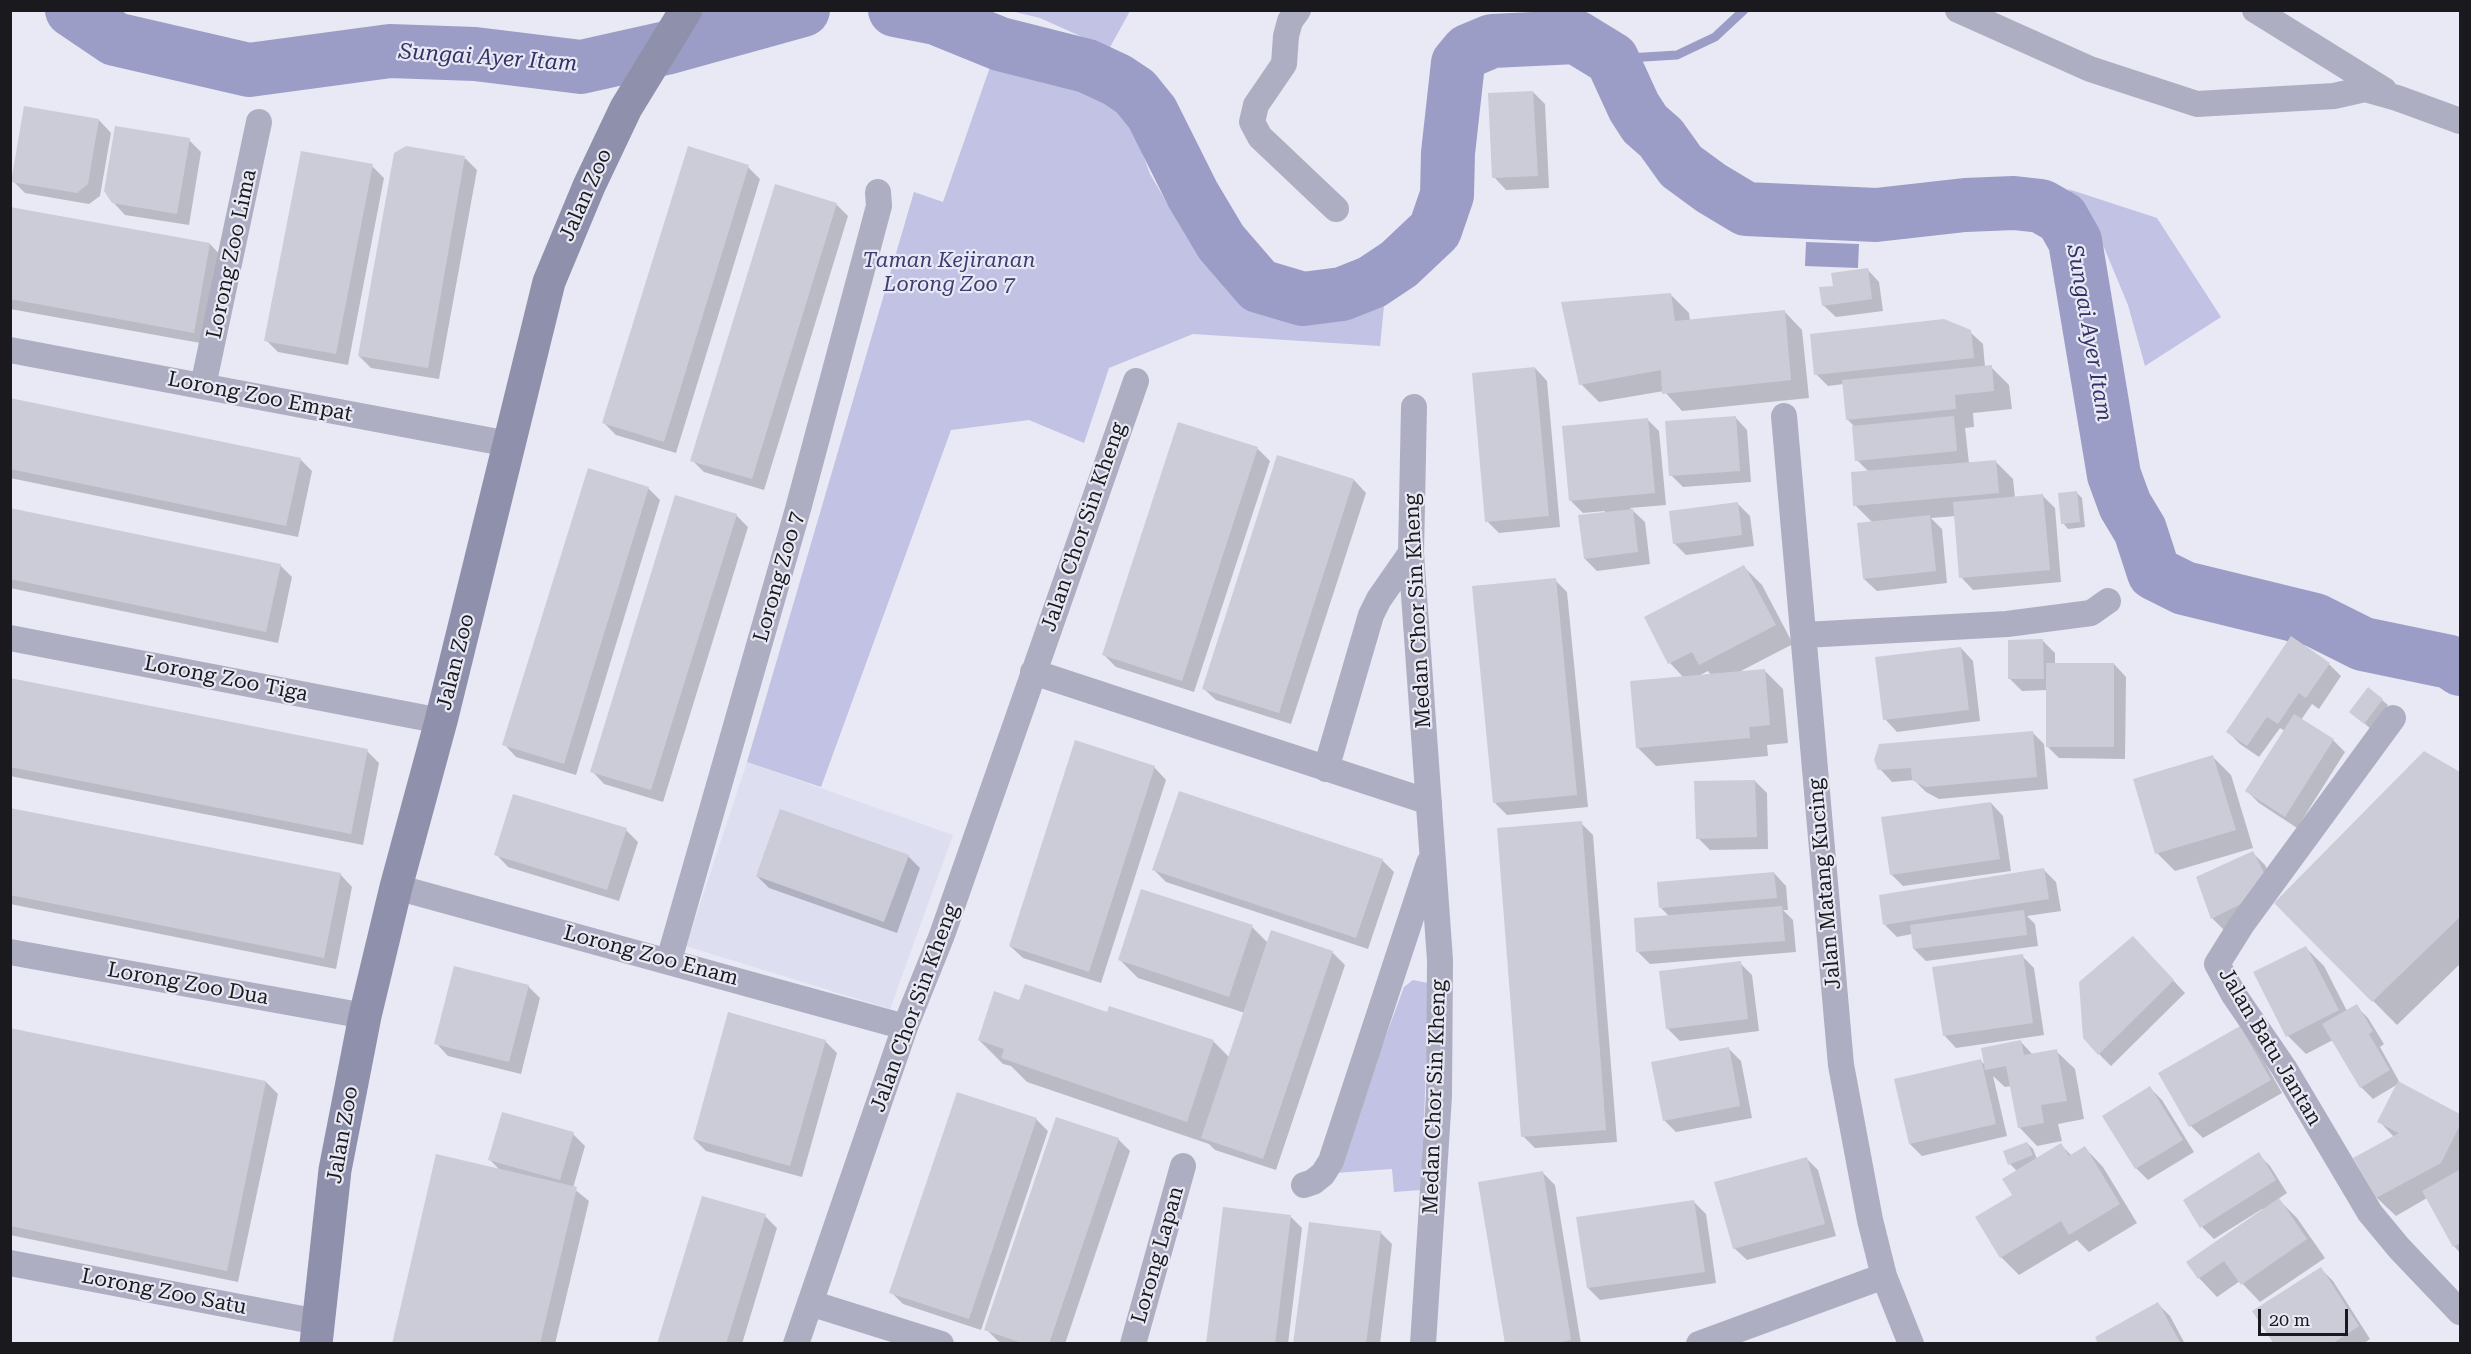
<!DOCTYPE html>
<html>
<head>
<meta charset="utf-8">
<style>
  body { margin:0 }
  #map { position:relative; width:2471px; height:1354px; overflow:hidden; background:#e8e9f4; font-family:"Roboto Serif",serif }
  canvas { display:block }
  .frame { position:absolute; inset:0; border:12px solid #1a1a1e; pointer-events:none }
  .scale { position:absolute; left:2258px; top:1309px; width:90px; height:27px; box-sizing:border-box; border:3px solid #1a1a1e; border-top:0; padding-left:8px; font-size:18px; line-height:21px; white-space:nowrap; color:#1a1a1e; -webkit-text-stroke:4px #e8e9f4; paint-order:stroke }
</style>
</head>
<body>
<div id="map">
<canvas width="2471" height="1354"></canvas>
<div class="frame"></div>
<div class="scale">20 m</div>
</div>
<script>
const ctx = document.querySelector('canvas').getContext('2d');
ctx.lineJoin = 'round';
function fill(path, color) { ctx.fillStyle = color; ctx.fill(path, 'evenodd'); }
const toPath = rows => new Path2D(rows.map(r => 'M' + r).join(''));
function stroke(path, color, width, dash) { ctx.strokeStyle = color; ctx.lineWidth = width; ctx.lineCap = dash ? 'butt' : 'round'; ctx.setLineDash(dash || []); ctx.stroke(path); }
function write(font, color, halo, rows, align = 'center') {
  ctx.font = font + ' "Roboto Serif",serif'; ctx.lineWidth = 4.5; ctx.setLineDash([]); ctx.textBaseline = 'middle'; ctx.strokeStyle = halo; ctx.fillStyle = color; for (const [text, x, y, turn = 0] of rows) {
    ctx.save(); ctx.translate(x, y); ctx.rotate((+turn || 0) * Math.PI / 180); ctx.textAlign = isNaN(turn) ? turn : align; if (halo) ctx.strokeText(text, 0, 0); ctx.fillText(text, 0, 0); ctx.restore();
  }
}
fill(toPath([
  [747,762,953,835,890,1009,686,946]
]), '#dddef0');
fill(toPath([
  [1011,11,1130,11,1109,49,1040,18],
  [990,67,1103,93,1125,105,1150,174,1190,242,1247,293,1279,310,1328,312,1385,295,1380,346,1193,334,1109,368,1084,443,1029,420,951,430,821,787,747,762,914,192,943,202],
  [2068,189,2157,218,2221,317,2145,366,2128,305,2098,233],
  [1413,980,1428,983,1429,997,1421,1190,1394,1192,1392,1169,1335,1173,1404,987]
]), '#c1c2e4');
fill(toPath([
  [1806,242,1859,244,1858,268,1805,266]
]), '#9c9dc6');
fill(toPath([
  [1533,92,1545,104,1549,188,1506,190,1494,177],
  [99,120,111,133,100,196,89,204,25,193,13,181],
  [189,140,201,152,189,225,125,215,113,202],
  [465,158,477,170,439,379,371,368,359,356],
  [372,166,384,178,348,365,278,352,266,340],
  [748,167,760,179,676,453,616,435,604,423],
  [836,204,848,216,764,490,704,472,692,460],
  [10,208,210,244,222,257,206,344,10,309],
  [1867,269,1879,282,1883,311,1836,317,1823,305,1834,287],
  [1671,295,1689,313,1690,321,1784,311,1802,330,1809,398,1682,411,1664,391,1599,402,1581,384],
  [1970,332,1983,344,1985,367,1991,367,2009,385,2012,409,1973,413,1974,427,1965,428,1969,463,1995,461,2013,479,2015,498,2043,496,2055,508,2061,582,1973,590,1961,577,1956,516,1931,518,1942,529,1947,583,1877,591,1864,579,1873,523,1855,505,1869,472,1857,460,1853,425,1847,419,1844,384,1828,386,1816,374],
  [1535,368,1547,381,1560,527,1499,533,1487,521],
  [10,399,300,459,312,471,298,537,10,478],
  [1735,417,1747,430,1751,482,1683,487,1671,475],
  [1647,419,1659,431,1666,505,1630,508,1645,522,1650,564,1597,571,1585,559,1605,511,1583,513,1571,501],
  [1179,423,1258,449,1270,461,1194,692,1116,667,1104,655],
  [1278,457,1354,480,1366,493,1291,724,1216,700,1203,688],
  [648,488,660,500,576,775,516,757,504,744],
  [2077,493,2082,498,2085,527,2068,529,2063,523],
  [1737,503,1750,516,1754,546,1686,555,1674,543],
  [10,509,280,565,292,577,278,643,10,588],
  [736,515,748,527,663,802,604,784,592,771],
  [1744,567,1762,585,1793,644,1737,673,1764,670,1783,689,1788,743,1767,745,1768,756,1656,766,1638,748,1684,678,1670,663,1646,618],
  [1708,671,1711,675,1698,676],
  [1555,580,1567,592,1588,807,1507,815,1495,803],
  [2043,641,2055,653,2055,664,2114,664,2126,677,2125,759,2059,758,2047,746,2047,690,2022,691,2010,679],
  [1961,648,1973,661,1980,721,1897,732,1885,719],
  [2329,664,2341,676,2319,709,2312,704,2301,720,2333,740,2345,752,2297,828,2259,803,2247,791,2285,731,2280,728,2259,757,2240,744,2228,732],
  [10,680,367,751,379,763,363,845,10,776],
  [2382,700,2388,705,2371,729,2351,712],
  [2032,732,2044,744,2048,789,1939,799,1926,792,1914,780,1892,782,1880,769],
  [2424,753,2460,774,2460,964,2397,1025,2276,903],
  [2213,757,2231,775,2253,848,2175,871,2157,853],
  [1154,767,1166,780,1101,983,1023,958,1010,946],
  [1755,781,1767,793,1768,849,1710,850,1698,838],
  [1991,803,2003,816,2011,871,1903,886,1891,874],
  [10,809,340,874,352,887,336,969,10,904],
  [1581,823,1593,835,1617,1142,1535,1148,1523,1136],
  [626,830,638,842,619,901,508,867,496,854],
  [2253,853,2265,865,2278,892,2224,930,2212,918,2198,877],
  [908,856,920,868,897,933,769,888,757,876],
  [1382,860,1394,872,1368,949,1166,882,1154,870],
  [2044,870,2056,882,2061,911,2027,916,2035,924,2038,946,1926,961,1914,949,1912,934,1897,937,1885,925],
  [1774,873,1786,886,1788,910,1783,910,1793,920,1796,952,1650,964,1638,952,1670,917,1661,908],
  [1252,927,1268,943,1272,932,1333,953,1345,965,1276,1170,1215,1150,1209,1144,1027,1082,1011,1066,1003,1064,979,1040,1020,1002,1108,1014,1110,1008,1214,1042,1230,1058,1245,1013,1138,978,1120,960],
  [2306,948,2324,966,2347,1011,2356,1006,2368,1018,2384,1044,2380,1047,2400,1083,2460,1115,2460,1253,2454,1246,2427,1198,2396,1216,2377,1198,2355,1159,2394,1137,2379,1121,2398,1084,2373,1099,2361,1087,2333,1040,2306,1054,2288,1036],
  [2145,950,2185,993,2111,1066,2099,1054],
  [2022,956,2034,968,2044,1035,1956,1048,1944,1035],
  [1740,963,1752,975,1759,1031,1680,1041,1667,1028],
  [528,986,540,998,521,1074,448,1056,436,1043],
  [2240,1028,2252,1040,2282,1093,2203,1138,2191,1126,2160,1074],
  [10,1029,266,1082,278,1094,238,1282,10,1235],
  [825,1041,837,1053,802,1177,706,1151,694,1139],
  [2021,1042,2033,1055,2056,1051,2075,1069,2084,1119,2058,1124,2062,1141,2037,1146,2019,1127,2011,1086,2005,1087,1993,1076,2007,1136,1922,1156,1910,1144,1981,1061,1986,1066],
  [1729,1049,1741,1061,1752,1118,1676,1132,1664,1120],
  [2150,1088,2162,1100,2194,1152,2148,1180,2136,1168],
  [1036,1119,1048,1131,981,1330,903,1304,891,1292],
  [573,1134,585,1146,573,1188,589,1201,555,1344,393,1344,501,1171,490,1160],
  [1118,1139,1130,1151,1065,1344,1004,1344,998,1341,986,1329],
  [2027,1143,2033,1149,2037,1159,2061,1145,2072,1156,2085,1148,2103,1167,2137,1223,2089,1252,2077,1240,2019,1275,2001,1257,2017,1171,2010,1164],
  [2258,1154,2270,1166,2287,1193,2278,1199,2297,1218,2325,1258,2260,1302,2240,1281,2217,1297,2199,1278,2188,1262,2264,1211,2262,1209,2214,1239,2202,1227],
  [1806,1158,1818,1170,1836,1236,1747,1260,1734,1248],
  [1543,1173,1555,1185,1581,1344,1506,1344],
  [1694,1202,1706,1214,1716,1283,1600,1300,1588,1288],
  [765,1216,777,1228,742,1344,659,1344],
  [1290,1216,1302,1228,1288,1344,1207,1344],
  [1380,1232,1392,1244,1380,1344,1295,1344],
  [2321,1269,2333,1281,2370,1339,2363,1344,2275,1344],
  [2158,1304,2170,1316,2185,1344,2100,1344]
]), '#0003');
stroke(toPath([
  [1612,59,1677,55,1715,37,1744,10]
]), '#9c9dc6', 9);
stroke(toPath([
  [72,10,115,39,249,70,390,51,475,54,581,67,666,48,803,10],
  [895,10,936,18,1000,44,1087,66,1117,80,1135,92,1152,113,1193,195,1221,242,1259,286,1303,299,1342,294,1372,282,1399,264,1435,230,1447,195,1448,153,1458,63,1468,51,1492,41,1576,37,1612,59,1634,107,1645,124,1661,138,1681,166,1711,188,1746,209,1876,215,1965,205,2014,203,2041,206,2062,218,2075,241,2114,475,2125,505,2140,530,2154,573,2184,588,2315,620,2363,644,2450,662,2460,669]
]), '#9c9dc6', 54);
fill(toPath([
  [1533,91,1538,176,1492,178,1488,93],
  [24,106,99,119,88,184,77,193,11,182],
  [115,126,190,138,177,214,112,203,104,191],
  [406,146,465,156,428,368,358,356,394,153],
  [688,146,749,165,664,442,602,423],
  [301,151,373,164,336,354,264,341],
  [775,184,837,203,752,479,690,461],
  [10,207,210,243,194,333,10,299],
  [1868,268,1872,299,1822,306,1819,287,1833,286,1831,273],
  [1671,293,1675,321,1785,310,1791,380,1662,394,1661,370,1579,385,1561,302],
  [1944,319,1971,330,1974,358,1814,375,1810,334],
  [1992,365,1994,391,1955,395,1956,409,1846,420,1842,380],
  [1535,367,1549,516,1485,522,1472,373],
  [10,398,301,458,286,526,10,469],
  [1736,416,1740,471,1669,476,1665,421],
  [1954,416,1957,451,1855,461,1852,426],
  [1648,418,1655,493,1569,501,1562,426],
  [1178,422,1258,447,1182,681,1102,655],
  [1277,455,1354,479,1279,713,1202,689],
  [1996,460,1999,493,1853,506,1851,472],
  [588,468,649,487,564,764,502,745],
  [2077,491,2080,522,2061,524,2058,493],
  [2043,494,2050,570,1959,578,1953,502],
  [675,495,737,514,651,790,590,772],
  [1738,502,1742,535,1673,544,1669,511],
  [10,508,281,564,266,632,10,579],
  [1633,509,1638,552,1584,559,1578,515],
  [1930,515,1936,571,1863,579,1857,523],
  [1744,565,1776,625,1699,665,1692,652,1668,664,1644,617],
  [1556,578,1577,795,1493,803,1472,586],
  [2291,636,2330,663,2306,698,2299,693,2278,724,2267,717,2247,746,2226,732],
  [2043,639,2044,679,2008,679,2008,640],
  [1961,647,1969,710,1883,720,1875,657],
  [2046,663,2114,663,2114,747,2046,747],
  [1765,669,1770,725,1749,727,1750,738,1636,748,1630,681],
  [10,678,368,749,351,834,10,767],
  [2368,687,2383,699,2364,724,2349,712],
  [2294,714,2334,739,2285,817,2245,791],
  [2033,731,2037,777,1925,787,1912,780,1911,768,1878,770,1874,760,1879,744],
  [1075,740,1155,766,1089,972,1009,946],
  [2424,751,2460,772,2460,917,2372,1002,2274,903],
  [2213,755,2236,830,2155,854,2133,779],
  [1755,780,1757,837,1696,839,1694,781],
  [1179,791,1383,859,1356,938,1152,870],
  [513,794,627,828,607,890,494,855],
  [1991,802,2000,859,1890,875,1881,817],
  [10,808,341,873,324,958,10,895],
  [780,809,909,855,884,922,756,876],
  [1582,821,1606,1130,1521,1137,1497,828],
  [2253,851,2267,879,2253,898,2211,919,2196,877],
  [2044,868,2049,899,1883,925,1879,895],
  [1774,872,1777,898,1659,908,1657,882],
  [1141,889,1253,925,1229,997,1118,960],
  [1782,906,1785,941,1636,952,1634,918],
  [2024,910,2027,935,1913,949,1910,925],
  [1271,930,1333,951,1263,1159,1201,1138],
  [2133,936,2174,980,2098,1055,2083,1038,2079,982],
  [2306,946,2339,1010,2286,1037,2253,972],
  [2023,954,2033,1023,1943,1036,1932,967],
  [1741,961,1748,1019,1666,1029,1659,971],
  [454,966,529,985,509,1062,434,1044],
  [1025,984,1107,1012,1109,1006,1214,1040,1187,1122,1001,1058,1004,1049,978,1040,994,991,1019,1000],
  [2357,1004,2373,1031,2369,1034,2390,1070,2360,1088,2322,1024],
  [728,1012,826,1040,790,1166,693,1139],
  [2240,1026,2271,1080,2189,1127,2158,1073],
  [10,1028,266,1081,227,1271,10,1226],
  [2021,1040,2024,1055,2057,1049,2067,1101,2041,1105,2044,1123,2018,1128,2006,1066,1985,1070,1981,1048],
  [1729,1047,1740,1106,1663,1121,1651,1062],
  [1981,1059,1996,1124,1909,1144,1894,1079],
  [2398,1081,2460,1114,2460,1125,2441,1163,2376,1198,2353,1158,2399,1133,2377,1122],
  [2150,1086,2183,1140,2135,1169,2102,1116],
  [957,1092,1037,1118,969,1319,889,1293],
  [502,1112,574,1132,560,1180,488,1160],
  [1056,1117,1119,1138,1049,1344,1025,1344,984,1330],
  [2027,1142,2033,1155,2008,1165,2003,1151],
  [2061,1143,2069,1156,2085,1146,2120,1204,2069,1235,2061,1221,2000,1258,1975,1217,2012,1195,2002,1179],
  [2259,1152,2276,1180,2200,1228,2183,1200],
  [436,1154,577,1187,540,1344,392,1344],
  [1807,1157,1825,1224,1733,1249,1714,1182],
  [2459,1170,2460,1243,2453,1247,2422,1191],
  [1543,1171,1571,1340,1552,1344,1505,1344,1478,1182],
  [702,1196,766,1214,726,1344,657,1344],
  [2279,1198,2307,1239,2241,1285,2224,1261,2198,1279,2186,1262],
  [1694,1200,1705,1272,1587,1288,1576,1217],
  [1223,1207,1291,1215,1275,1344,1206,1344],
  [1309,1222,1381,1231,1366,1344,1293,1344],
  [2321,1267,2359,1326,2332,1344,2274,1344,2252,1311],
  [2158,1302,2181,1344,2098,1344,2095,1337]
]), '#cbccd7');
stroke(toPath([
  [1298,10,1290,21,1286,36,1284,64,1256,105,1252,122,1260,137,1336,209],
  [1958,10,2090,69,2197,104,2334,96,2365,89,2397,98,2460,121],
  [2255,10,2384,90],
  [10,350,509,444],
  [203,386,259,122],
  [1414,407,1411,553,1440,960,1439,1096,1423,1344],
  [1784,416,1841,1065,1870,1220,1884,1276,1911,1344],
  [1804,635,2007,624,2091,613,2108,601],
  [10,638,441,721],
  [1033,672,1429,802],
  [2393,718,2242,924,2217,964,2234,995,2284,1068,2370,1213,2399,1248,2460,1312],
  [1326,769,1371,615,1379,599,1411,553],
  [396,887,905,1027],
  [10,952,365,1016],
  [669,960,798,509,879,206,878,192],
  [1304,1185,1313,1182,1323,1174,1331,1161,1429,863],
  [10,1263,318,1322],
  [810,1303,941,1344],
  [796,1344,905,1027,942,935,1136,381],
  [1133,1344,1183,1166],
  [1699,1344,1884,1276]
]), '#adaec1', 26);
stroke(toPath([
  [316,1344,335,1170,365,1016,396,887,441,721,549,282,589,186,626,108,686,10]
]), '#8f91ac', 33);
write('21px', '#1a1a1e', '#e8e9f4', [
  ["Jalan Zoo",586,195,-66],
  ["Lorong Zoo Lima",232,254,-78],
  ["Lorong Zoo Empat",260,397,11],
  ["Jalan Chor Sin Kheng",1084,527,-71],
  ["Lorong Zoo 7",779,577,-74],
  ["Medan Chor Sin Kheng",1418,611,-93],
  ["Jalan Zoo",456,662,-76],
  ["Lorong Zoo Tiga",226,679,11],
  ["Jalan Matang Kucing",1825,884,-95],
  ["Lorong Zoo Enam",651,956,15],
  ["Lorong Zoo Dua",188,984,10],
  ["Jalan Chor Sin Kheng",915,1008,-70],
  ["Jalan Batu Jantan",2270,1047,59],
  ["Medan Chor Sin Kheng",1435,1097,-88],
  ["Jalan Zoo",343,1135,-80],
  ["Lorong Lapan",1158,1255,-74],
  ["Lorong Zoo Satu",164,1292,11]
]);
write('italic 21px', '#3e3c71', '#e8e9f4', [
  ["Taman Kejiranan",949,261],
  ["Lorong Zoo 7",949,285]
]);
write('italic 22px', '#343166', '#e8e9f4', [
  ["Sungai Ayer Itam",488,58,4],
  ["Sungai Ayer Itam",2089,333,80]
]);
</script>
</body>
</html>
